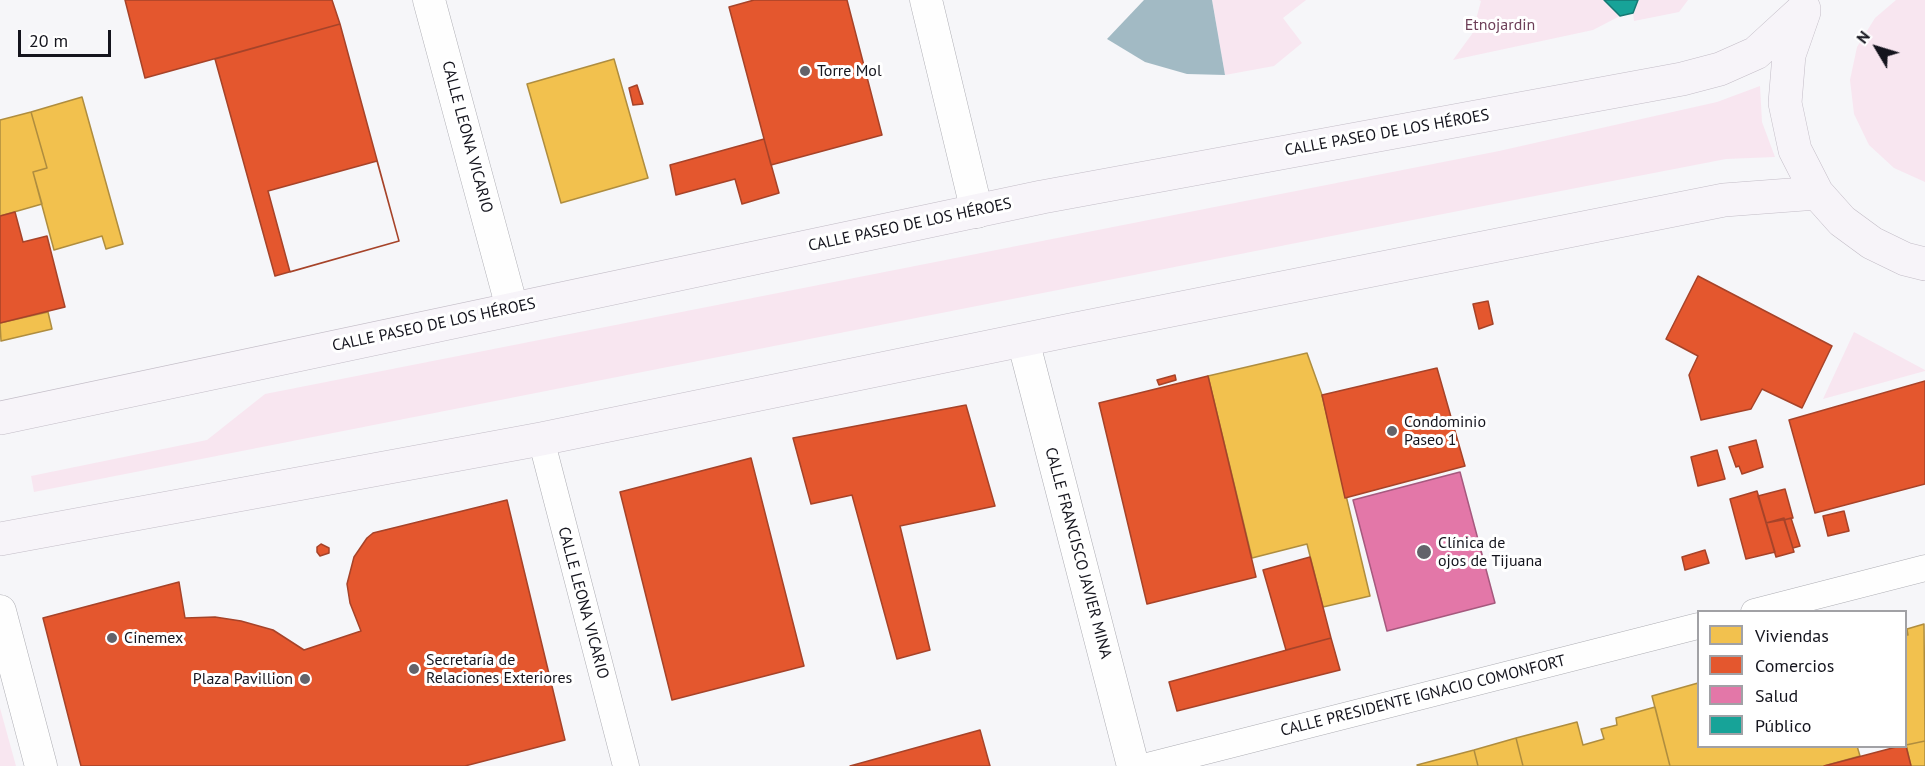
<!DOCTYPE html>
<html>
<head>
<meta charset="utf-8">
<style>
  body { margin:0 }
  #map { position:relative; width:1925px; height:766px; overflow:hidden; background:#f6f6f9; font-family:"PT Sans",sans-serif }
  canvas { display:block }
  .legend { position:absolute; left:1697px; top:610px; width:210px; height:138px; box-sizing:border-box; background:#fff; border:2px solid #a1a1a5; margin:0; padding:8px 10px; list-style:none; font-size:18px; color:#14141d }
  .legend li { display:flex; align-items:center; gap:12px; height:30px }
  .legend b { width:30px; border:2px solid #a1a1a5 }
  .north { position:absolute; left:1847px; top:18px; width:60px; height:60px; -webkit-text-stroke:4px #fff; paint-order:stroke; rotate:308deg; font-size:16px; font-weight:700; line-height:24px; text-align:center; color:#14141d }
  .north::after { content:''; display:block; margin:auto; width:21px; height:27px; background:#14141d; clip-path:polygon(50% 0,100% 100%,50% 72%,0 100%) }
  .scale { position:absolute; left:18px; top:30px; width:93px; height:27px; box-sizing:border-box; border:3px solid #14141d; border-top:0; padding-left:8px; font-size:18px; line-height:21px; white-space:nowrap; color:#14141d; -webkit-text-stroke:4px #fff; paint-order:stroke }
</style>
</head>
<body>
<div id="map">
<canvas width="1925" height="766"></canvas>
<ul class="legend">
<li><b style="height:16px;background:#f2c14e"></b>Viviendas</li>
<li><b style="height:16px;background:#e4572e"></b>Comercios</li>
<li><b style="height:16px;background:#e377a8"></b>Salud</li>
<li><b style="height:16px;background:#17a398"></b>Público</li>
</ul>
<div class="north">N</div>
<div class="scale">20 m</div>
</div>
<script>
const ctx = document.querySelector('canvas').getContext('2d');
ctx.lineJoin = 'round';
function fill(path, color) { ctx.fillStyle = color; ctx.fill(path, 'evenodd'); }
const toPath = rows => new Path2D(rows.map(r => 'M' + r).join(''));
function stroke(path, color, width, dash) { ctx.strokeStyle = color; ctx.lineWidth = width; ctx.lineCap = dash ? 'butt' : 'round'; ctx.setLineDash(dash || []); ctx.stroke(path); }
function write(font, color, halo, rows, align = 'center') {
  ctx.font = font + ' "PT Sans",sans-serif'; ctx.lineWidth = 6; ctx.setLineDash([]); ctx.textBaseline = 'middle'; ctx.strokeStyle = halo; ctx.fillStyle = color; for (const [text, x, y, turn = 0] of rows) {
    ctx.save(); ctx.translate(x, y); ctx.rotate((+turn || 0) * Math.PI / 180); ctx.textAlign = isNaN(turn) ? turn : align; if (halo) ctx.strokeText(text, 0, 0); ctx.fillText(text, 0, 0); ctx.restore();
  }
}
fill(toPath([
  [1212,0,1306,0,1283,18,1302,43,1274,66,1225,75],
  [1479,0,1604,0,1620,16,1593,30,1453,60,1472,34,1481,1],
  [1638,0,1688,0,1679,12,1634,21,1633,13],
  [1896,0,1925,0,1925,182,1894,168,1869,145,1854,114,1850,80,1857,47,1875,18],
  [1760,86,1762,122,1775,157,1726,159,1504,202,34,492,31,476,207,440,265,394,1499,151,1717,102],
  [1854,332,1925,370,1925,371,1823,399],
  [0,708,16,766,0,766]
]), '#f8e6f0');
fill(toPath([
  [1144,0,1212,0,1225,75,1187,74,1145,62,1107,39]
]), '#a2bac4');
const homes = toPath([
  [614,59,648,178,561,203,527,84,614,59],
  [82,97,123,244,106,249,102,236,54,250,33,172,47,168,31,112,82,97],
  [31,112,47,168,33,172,42,204,0,216,0,120,31,112],
  [48,312,52,329,1,341,0,323,48,312],
  [1307,353,1322,395,1370,596,1323,607,1307,544,1252,558,1208,376,1307,353],
  [1924,624,1925,741,1906,745,1906,635,1908,635,1907,629,1924,624],
  [1698,683,1698,746,1857,746,1860,756,1824,766,1670,766,1652,696,1698,683],
  [1655,707,1670,766,1523,766,1516,738,1577,722,1583,745,1604,739,1601,729,1617,725,1616,718,1655,707],
  [1516,738,1523,766,1478,766,1474,750,1516,738],
  [1925,741,1925,766,1911,766,1906,745,1925,741],
  [1474,750,1478,766,1418,766,1417,765,1474,750]
]);
fill(homes, '#f2c14e');
stroke(homes, '#af8d3f', 1.5);
const shops = toPath([
  [125,0,332,0,340,24,145,78,125,0],
  [754,0,847,0,882,135,771,165,729,7,754,0],
  [340,24,399,241,275,276,215,59,340,24],
  [637,85,643,104,633,105,629,88,637,85],
  [764,139,779,193,742,204,735,179,676,195,670,165,764,139],
  [377,161,399,241,290,272,268,191,377,161],
  [15,212,23,242,47,236,65,307,0,323,0,216,15,212],
  [1698,276,1832,346,1802,408,1762,389,1751,409,1701,420,1689,375,1698,356,1666,339,1698,276],
  [1488,301,1493,324,1479,329,1473,304,1488,301],
  [1437,368,1465,466,1345,498,1322,395,1437,368],
  [1175,375,1176,380,1159,385,1157,380,1175,375],
  [1208,376,1256,577,1147,604,1099,403,1208,376],
  [1925,381,1925,484,1815,513,1789,420,1925,381],
  [966,405,995,506,900,526,930,650,897,659,852,495,811,504,793,438,966,405],
  [1756,440,1763,467,1742,474,1739,466,1736,467,1729,447,1756,440],
  [1717,450,1725,479,1698,486,1691,457,1717,450],
  [751,458,804,666,672,700,620,492,751,458],
  [1785,489,1793,518,1766,523,1758,496,1785,489],
  [1757,491,1775,552,1746,559,1730,499,1757,491],
  [507,500,565,740,465,766,81,766,43,618,179,582,185,618,215,617,241,621,273,630,304,650,361,631,350,603,347,584,354,557,367,538,373,533,507,500],
  [1844,511,1849,531,1828,536,1823,516,1844,511],
  [1784,518,1794,552,1776,557,1766,523,1784,518],
  [1791,518,1800,546,1793,548,1784,520,1791,518],
  [321,544,329,548,329,553,320,556,317,552,317,547,321,544],
  [1705,550,1709,563,1685,570,1682,557,1705,550],
  [1310,557,1331,638,1286,650,1263,570,1310,557],
  [1331,638,1340,670,1177,711,1169,682,1331,638],
  [980,730,990,766,850,766,980,730],
  [1900,746,1906,746,1911,766,1824,766,1900,746]
]);
fill(shops, '#e4572e');
stroke(shops, '#a64329', 1.5);
const health = toPath([
  [1460,472,1495,603,1387,631,1353,500,1460,472]
]);
fill(health, '#e377a8');
stroke(health, '#a5597e', 1.5);
const public = toPath([
  [1604,0,1638,0,1633,13,1620,16,1604,0]
]);
fill(public, '#17a398');
stroke(public, '#167873', 1.5);
const minor = toPath([
  [541,439,626,766],
  [1754,612,1925,568],
  [1147,766,1698,626]
]);
const tertiary = toPath([
  [429,0,512,308],
  [926,0,977,212],
  [1023,340,1133,766],
  [0,611,41,766]
]);
const primary = toPath([
  [1804,12,1789,55,1785,103,1795,150,1817,193,1842,221,1872,243,1905,259,1925,264],
  [0,418,1042,197,1682,79,1720,69,1756,53,1804,9],
  [0,539,541,439,1071,330,1724,200,1817,193]
]);
stroke(minor, '#aeaeb4', 27);
stroke(tertiary, '#aeaeb4', 33);
stroke(primary, '#c3bdc7', 34);
stroke(minor, '#fefefe', 26);
stroke(tertiary, '#fefefe', 32);
stroke(primary, '#f7f4f9', 33);
for (const [x, y, r, color] of [
  [805,71,6,"#63636a"],
  [1392,431,6,"#63636a"],
  [1424,552,8,"#63636a"],
  [112,638,6,"#63636a"],
  [414,669,6,"#63636a"],
  [305,679,6,"#63636a"]
]) { const dot = new Path2D(); dot.arc(x, y, r, 0, 2 * Math.PI); ctx.fillStyle = color; ctx.fill(dot); stroke(dot, '#fff', 2); }
write('16px', '#6d3f58', '#fff', [
  ["Etnojardin",1500,25]
]);
write('16px', '#14141d', '#fff', [
  ["Torre Mol",817,71],
  ["Condominio",1404,422],
  ["Paseo 1",1404,440],
  ["Clínica de",1438,543],
  ["ojos de Tijuana",1438,561],
  ["Cinemex",124,638],
  ["Secretaría de",426,660],
  ["Relaciones Exteriores",426,678],
  ["Plaza Pavillion",293,679,"right"]
], 'left');
write('16px', '#14141d', '#fff', [
  ["CALLE PASEO DE LOS HÉROES",1387,133,-10],
  ["CALLE LEONA VICARIO",467,137,75],
  ["CALLE PASEO DE LOS HÉROES",910,225,-12],
  ["CALLE PASEO DE LOS HÉROES",434,325,-12],
  ["CALLE FRANCISCO JAVIER MINA",1078,553,75],
  ["CALLE LEONA VICARIO",583,603,75],
  ["CALLE PRESIDENTE IGNACIO COMONFORT",1423,696,-14]
]);
</script>
</body>
</html>
